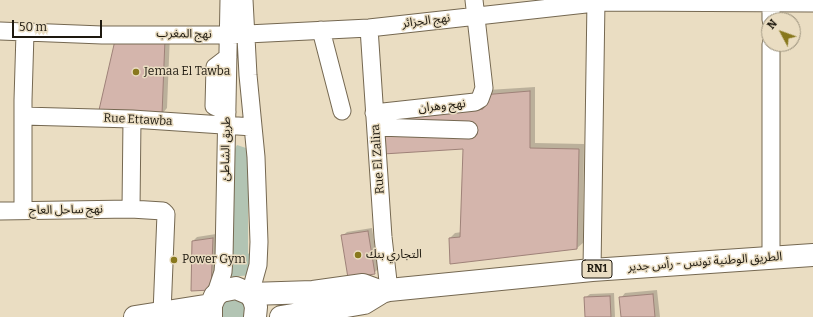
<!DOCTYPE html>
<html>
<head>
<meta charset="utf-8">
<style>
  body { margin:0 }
  #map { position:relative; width:813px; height:317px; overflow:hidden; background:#eaddc2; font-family:Bitter,serif }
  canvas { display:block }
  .north { position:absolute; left:761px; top:12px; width:40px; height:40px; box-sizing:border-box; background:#eaddc2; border:1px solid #988f7a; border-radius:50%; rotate:311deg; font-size:11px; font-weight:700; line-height:16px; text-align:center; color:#1e190f }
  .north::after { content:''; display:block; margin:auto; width:14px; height:18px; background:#88781d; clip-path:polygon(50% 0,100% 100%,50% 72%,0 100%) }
  .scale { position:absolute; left:12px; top:20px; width:90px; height:18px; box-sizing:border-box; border:2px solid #1e190f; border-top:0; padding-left:5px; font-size:12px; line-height:14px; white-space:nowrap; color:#1e190f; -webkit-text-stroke:3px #eaddc2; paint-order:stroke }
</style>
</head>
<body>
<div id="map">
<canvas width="813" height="317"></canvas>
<div class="north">N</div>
<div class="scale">50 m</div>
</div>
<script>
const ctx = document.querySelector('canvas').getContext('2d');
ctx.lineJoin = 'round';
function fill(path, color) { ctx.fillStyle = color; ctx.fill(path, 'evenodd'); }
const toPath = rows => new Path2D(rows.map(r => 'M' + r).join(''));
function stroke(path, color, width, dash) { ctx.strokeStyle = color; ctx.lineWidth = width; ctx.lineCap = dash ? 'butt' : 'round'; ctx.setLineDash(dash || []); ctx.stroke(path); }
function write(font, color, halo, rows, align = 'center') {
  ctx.font = font + ' Bitter,"Noto Sans Arabic",serif'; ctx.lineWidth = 3; ctx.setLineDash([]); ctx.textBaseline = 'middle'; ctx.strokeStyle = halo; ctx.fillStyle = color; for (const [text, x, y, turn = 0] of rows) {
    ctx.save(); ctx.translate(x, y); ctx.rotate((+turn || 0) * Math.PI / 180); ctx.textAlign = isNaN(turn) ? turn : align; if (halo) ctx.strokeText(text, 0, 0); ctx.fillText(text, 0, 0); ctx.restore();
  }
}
fill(toPath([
  [237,145,246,148,248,153,248,253,254,260,253,275,228,277,230,261,233,259,233,152],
  [232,296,246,304,246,317,221,317,223,301]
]), '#b2c4b3');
fill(toPath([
  [122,31,170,34,167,108,162,114],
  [535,87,535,143,584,144,583,243,577,248,451,263,450,238,455,233,462,232,464,148,384,153,484,104,488,90],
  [372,228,378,269,374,273,342,236,347,232],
  [216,234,215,284,211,289,193,241,197,237],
  [657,290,660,317,622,317,621,298,625,293],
  [614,293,615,317,586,317,585,298,590,294]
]), '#0003');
const building = toPath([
  [116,36,165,39,162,115,99,110,116,36],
  [530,91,530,148,579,149,577,249,450,264,449,238,460,237,463,149,383,154,381,115,483,109,482,95,530,91],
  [368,231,375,274,348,278,341,235,368,231],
  [213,238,211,290,191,291,192,241,213,238],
  [653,294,655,317,621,317,619,297,653,294],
  [610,296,611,317,585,317,584,297,610,296]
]);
fill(building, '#d4b5ac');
stroke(building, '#9e8178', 1);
const minor = toPath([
  [244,0,248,75,256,157,259,242,258,265,250,294],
  [771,0,771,20],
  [369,28,383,237,389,290],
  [321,30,342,111],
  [0,31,102,35,227,35,369,28,604,2,813,3],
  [771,44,771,257],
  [227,112,214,106,215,67,228,57],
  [374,113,475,102,480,99,484,88,474,0],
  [23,116,132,119,253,127],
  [376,127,469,130],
  [131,209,163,211,166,214,162,313],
  [23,210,23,100,25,33],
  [0,211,131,209,132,119],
  [592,270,596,0],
  [215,296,223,272,224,258,229,0]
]);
const major = toPath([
  [250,294,313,292,363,285,382,292],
  [135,317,211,305],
  [211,317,211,305,215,296,221,291,236,288,250,294,254,300,256,307,255,317],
  [281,317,364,303,382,292,389,290,592,270,813,255]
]);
stroke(minor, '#756851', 19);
stroke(major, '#756851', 24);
stroke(minor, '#fff', 17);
stroke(major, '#fff', 22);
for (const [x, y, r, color] of [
  [136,72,4,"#88781d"],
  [358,255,4,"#88781d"],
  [174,260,4,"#88781d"]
]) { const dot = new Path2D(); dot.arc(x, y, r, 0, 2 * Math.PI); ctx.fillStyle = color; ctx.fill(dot); stroke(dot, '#eaddc2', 1.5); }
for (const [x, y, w] of [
  [597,269,30]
]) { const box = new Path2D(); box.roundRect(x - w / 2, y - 9, w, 18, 3); ctx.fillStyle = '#eaddc2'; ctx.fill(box); stroke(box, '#1e190f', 1); }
write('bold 11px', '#1e190f', null, [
  ["RN1",597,269]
]);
write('12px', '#1e190f', '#eaddc2', [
  ["نهج الجزائر",426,21,-7],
  ["نهج المغرب",184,34,1],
  ["نهج وهران",442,106,-6],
  ["Rue Ettawba",138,120,3],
  ["طريق الشاطئ",226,149,-89],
  ["Rue El Zalira",378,159,-94],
  ["نهج ساحل العاج",66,210,-1],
  ["الطريق الوطنية تونس - رأس جدير",705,262,-4]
]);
write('12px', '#1e190f', '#eaddc2', [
  ["Jemaa El Tawba",144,72],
  ["التجاري بنك",366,255],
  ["Power Gym",182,260]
], 'left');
</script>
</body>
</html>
